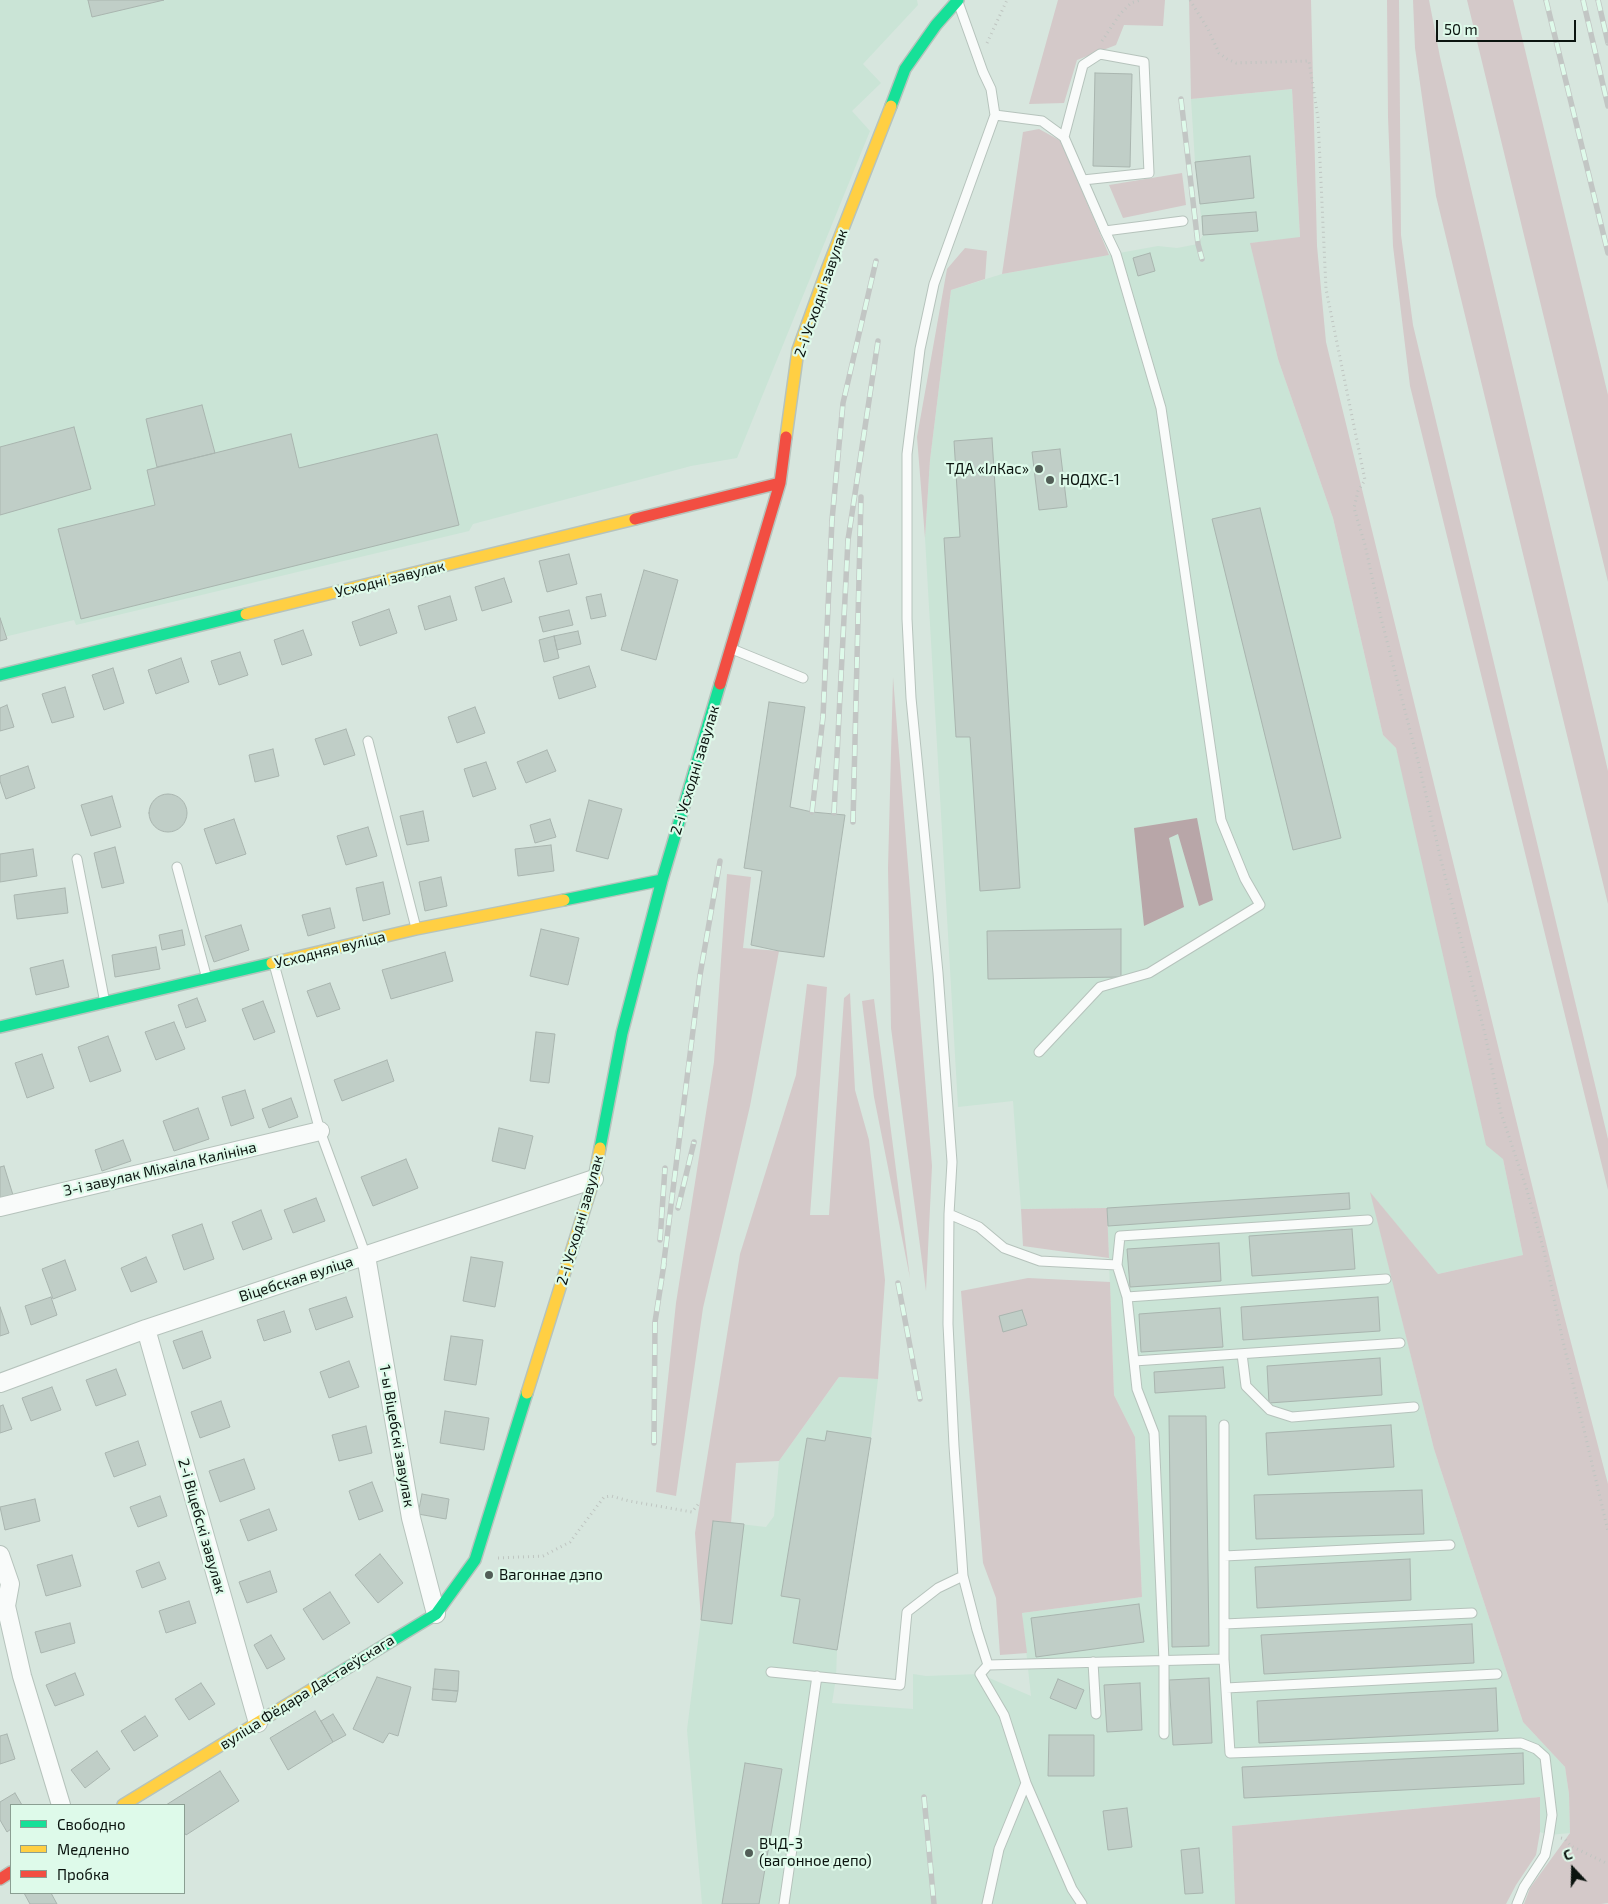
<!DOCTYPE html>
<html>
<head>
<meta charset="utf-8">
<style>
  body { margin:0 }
  #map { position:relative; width:1608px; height:1904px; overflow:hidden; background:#d7e6de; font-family:"Exo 2",sans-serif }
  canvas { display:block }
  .legend { position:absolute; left:10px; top:1804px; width:175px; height:90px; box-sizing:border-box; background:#defaea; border:1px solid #8a9e92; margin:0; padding:6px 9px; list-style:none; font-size:15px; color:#0b140f }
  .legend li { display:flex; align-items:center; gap:10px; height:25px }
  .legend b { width:25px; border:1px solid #8a9e92 }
  .north { position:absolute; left:1548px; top:1844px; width:50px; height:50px; -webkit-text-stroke:4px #defaea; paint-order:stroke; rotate:339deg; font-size:14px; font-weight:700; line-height:20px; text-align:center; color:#0b140f }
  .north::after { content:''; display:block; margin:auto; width:18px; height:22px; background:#0b140f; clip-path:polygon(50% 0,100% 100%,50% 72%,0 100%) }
  .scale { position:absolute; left:1436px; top:20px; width:140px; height:22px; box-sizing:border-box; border:2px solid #0b140f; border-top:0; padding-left:6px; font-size:15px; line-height:18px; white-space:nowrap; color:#0b140f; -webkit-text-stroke:4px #defaea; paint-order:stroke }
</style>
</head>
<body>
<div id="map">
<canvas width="1608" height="1904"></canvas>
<ul class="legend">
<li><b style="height:6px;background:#16e098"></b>Свободно</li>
<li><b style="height:6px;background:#ffcf43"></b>Медленно</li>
<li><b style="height:6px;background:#f24e42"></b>Пробка</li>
</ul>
<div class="north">С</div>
<div class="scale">50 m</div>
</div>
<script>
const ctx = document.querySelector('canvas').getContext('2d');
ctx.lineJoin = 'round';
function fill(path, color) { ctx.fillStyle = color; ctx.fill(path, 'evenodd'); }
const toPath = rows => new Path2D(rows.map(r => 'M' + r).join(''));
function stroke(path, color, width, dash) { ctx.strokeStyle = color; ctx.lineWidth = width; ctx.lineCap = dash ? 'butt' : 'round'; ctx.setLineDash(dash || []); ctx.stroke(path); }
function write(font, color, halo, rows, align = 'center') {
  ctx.font = font + ' "Exo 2",sans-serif'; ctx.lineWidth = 4.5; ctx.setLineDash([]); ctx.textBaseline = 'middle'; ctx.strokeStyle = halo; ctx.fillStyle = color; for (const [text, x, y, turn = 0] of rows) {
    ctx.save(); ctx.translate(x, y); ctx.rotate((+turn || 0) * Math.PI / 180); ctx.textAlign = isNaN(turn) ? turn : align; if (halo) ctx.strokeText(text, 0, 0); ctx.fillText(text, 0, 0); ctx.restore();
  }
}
fill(toPath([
  [0,0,917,0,918,5,863,64,881,83,852,111,870,131,737,458,691,466,473,524,469,531,76,625,74,620,0,638],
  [1292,89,1300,238,1251,243,1278,359,1333,518,1383,735,1396,748,1503,1159,1523,1255,1438,1274,1371,1194,1434,1449,1523,1722,1565,1767,1569,1794,1570,1833,1549,1835,1540,1832,1540,1797,1232,1826,1235,1904,702,1904,687,1730,713,1521,766,1527,774,1516,779,1461,839,1377,878,1379,871,1438,837,1650,836,1678,832,1703,913,1709,913,1674,926,1676,980,1674,1031,1696,1022,1613,1142,1597,1135,1437,1114,1395,1107,1208,1021,1209,1013,1101,958,1107,925,538,930,460,951,290,1002,274,1158,246,1177,248,1198,244,1203,235,1195,162,1191,99]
]), '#cae4d6');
fill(toPath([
  [1058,0,1165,0,1163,26,1124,25,1116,45,1077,60,1064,103,1029,104],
  [1189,0,1311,0,1317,246,1326,342,1563,1312,1608,1484,1608,1903,1601,1904,1524,1904,1530,1888,1570,1833,1569,1794,1565,1767,1523,1722,1434,1449,1370,1192,1438,1274,1523,1255,1503,1159,1486,1145,1396,748,1383,735,1333,518,1278,359,1250,243,1300,237,1292,89,1191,99],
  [1387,0,1399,0,1401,235,1413,325,1608,1139,1608,1190,1410,386,1393,246,1388,117],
  [1413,0,1429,0,1440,57,1608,771,1608,904,1436,196,1415,48],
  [1467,0,1513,0,1608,395,1608,582],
  [1039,129,1061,141,1109,255,1002,274,1023,132],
  [1182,173,1186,205,1123,218,1109,185],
  [965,248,987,251,985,279,951,290,930,460,925,538,917,437,947,269],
  [893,677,932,1166,926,1291,891,1028,888,868],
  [727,874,751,877,743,948,779,951,750,1106,703,1308,676,1496,656,1492,676,1303,714,1062],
  [807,984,827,987,810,1215,829,1215,844,998,850,993,855,1090,869,1140,885,1280,878,1379,839,1377,779,1461,736,1463,731,1523,713,1521,701,1620,695,1533,740,1254,796,1075],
  [874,999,910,1278,874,1097,862,1001],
  [1107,1208,1109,1258,1023,1246,1021,1209],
  [1028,1278,1110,1282,1114,1395,1135,1437,1142,1597,1022,1613,1027,1653,1000,1655,996,1598,983,1563,961,1291],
  [1540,1797,1540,1832,1536,1855,1516,1885,1506,1904,1235,1904,1232,1826]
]), '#d4c9c9');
fill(toPath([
  [1197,818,1213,900,1199,906,1178,834,1169,838,1184,907,1144,926,1134,828]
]), '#b8a6a8');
const building = toPath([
  [88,0,164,0,92,17,88,0],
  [1095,73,1132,74,1130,167,1093,166,1095,73],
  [1250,156,1254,198,1200,204,1195,162,1250,156],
  [1256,212,1258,231,1203,235,1202,216,1256,212],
  [1150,253,1155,271,1138,276,1133,258,1150,253],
  [202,405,215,453,157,467,146,419,202,405],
  [74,427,91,489,0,515,0,447,74,427],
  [291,434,299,468,437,434,459,525,81,619,58,529,155,505,147,470,291,434],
  [992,438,1020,888,980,891,970,737,956,737,944,538,960,537,954,441,992,438],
  [1060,449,1067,507,1039,510,1032,452,1060,449],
  [1260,508,1341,838,1293,850,1212,519,1260,508],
  [569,554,577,584,547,592,539,561,569,554],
  [644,570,678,580,656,660,621,650,644,570],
  [504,578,512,602,482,611,475,587,504,578],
  [601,594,606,616,591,619,586,597,601,594],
  [450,596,457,620,425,630,418,606,450,596],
  [389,609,397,633,360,646,352,622,389,609],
  [569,610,573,625,543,632,539,617,569,610],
  [0,618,7,639,0,641,0,618],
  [303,630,312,655,282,665,274,640,303,630],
  [578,631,581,644,557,650,554,636,578,631],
  [554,636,559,658,544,662,539,640,554,636],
  [240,652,248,675,219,685,211,661,240,652],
  [181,658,189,682,156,694,148,670,181,658],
  [589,666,596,687,559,699,553,677,589,666],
  [113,668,124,703,104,710,92,675,113,668],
  [65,687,74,717,52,723,42,694,65,687],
  [769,702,805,707,790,807,812,812,845,815,824,957,779,951,751,945,762,871,744,868,769,702],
  [7,705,14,727,0,731,0,708,7,705],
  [475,707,485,733,457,743,448,717,475,707],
  [346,729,355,755,324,765,315,739,346,729],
  [273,749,279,776,255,782,249,755,273,749],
  [547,750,556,771,526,783,517,762,547,750],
  [486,762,496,789,473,797,464,769,486,762],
  [28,766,35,788,6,799,0,781,0,776,28,766],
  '149 813a19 19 0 1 1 38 0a19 19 0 1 1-38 0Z',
  [112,796,121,827,91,836,81,805,112,796],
  [589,800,622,809,608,859,576,851,589,800],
  [423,811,429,841,407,845,400,816,423,811],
  [234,819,246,854,216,864,204,829,234,819],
  [550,819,556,837,535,843,530,825,550,819],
  [368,827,377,856,346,865,337,836,368,827],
  [551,845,554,871,518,876,515,849,551,845],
  [115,847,124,883,102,888,94,853,115,847],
  [33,849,37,876,0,882,0,854,33,849],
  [441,877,447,906,425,911,419,882,441,877],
  [383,882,390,914,363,921,356,888,383,882],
  [65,888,68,913,17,919,14,895,65,888],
  [330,908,335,928,308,936,302,915,330,908],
  [241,925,249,950,214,962,205,936,241,925],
  [541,929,579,938,568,985,530,976,541,929],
  [1121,929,1121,977,988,979,987,931,1121,929],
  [182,930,185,945,162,950,159,935,182,930],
  [156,947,160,969,115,977,112,955,156,947],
  [445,952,453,981,391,999,382,970,445,952],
  [63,960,69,987,36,995,30,968,63,960],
  [330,983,340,1009,317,1017,307,991,330,983],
  [197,998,206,1021,186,1028,178,1005,197,998],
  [263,1001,275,1032,254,1040,242,1009,263,1001],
  [174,1022,185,1049,156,1060,145,1032,174,1022],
  [536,1032,555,1034,549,1083,530,1081,536,1032],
  [108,1036,121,1071,90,1082,78,1047,108,1036],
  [42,1054,54,1088,27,1098,15,1063,42,1054],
  [387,1060,394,1081,342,1101,334,1080,387,1060],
  [245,1090,254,1118,231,1126,222,1097,245,1090],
  [291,1098,298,1117,269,1128,262,1109,291,1098],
  [198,1108,209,1139,174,1151,163,1121,198,1108],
  [499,1128,533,1136,525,1169,492,1161,499,1128],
  [123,1140,131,1161,102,1171,95,1150,123,1140],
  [406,1159,418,1188,373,1206,361,1177,406,1159],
  [4,1166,13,1195,0,1199,0,1167,4,1166],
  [1349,1193,1350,1209,1108,1226,1107,1208,1349,1193],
  [316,1198,325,1221,293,1233,284,1210,316,1198],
  [261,1210,272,1239,243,1250,232,1222,261,1210],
  [202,1224,214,1259,184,1270,172,1235,202,1224],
  [1352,1229,1355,1269,1252,1276,1249,1236,1352,1229],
  [1219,1243,1221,1281,1130,1287,1127,1249,1219,1243],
  [146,1257,157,1282,131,1292,121,1268,146,1257],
  [471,1257,503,1262,495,1307,463,1301,471,1257],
  [65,1260,76,1290,53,1299,42,1269,65,1260],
  [51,1297,57,1315,31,1325,25,1306,51,1297],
  [346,1297,353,1317,316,1330,309,1309,346,1297],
  [1378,1297,1380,1331,1243,1340,1241,1307,1378,1297],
  [0,1307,9,1333,0,1336,0,1307],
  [1220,1308,1223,1347,1141,1352,1139,1314,1220,1308],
  [1022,1310,1027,1325,1003,1332,999,1316,1022,1310],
  [284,1311,291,1332,264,1341,257,1320,284,1311],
  [202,1331,211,1358,183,1369,173,1341,202,1331],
  [451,1336,483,1340,476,1385,444,1380,451,1336],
  [1380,1358,1382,1395,1269,1403,1267,1366,1380,1358],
  [349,1361,359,1387,329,1398,320,1372,349,1361],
  [1223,1367,1225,1388,1155,1393,1154,1372,1223,1367],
  [116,1369,126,1395,96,1406,86,1380,116,1369],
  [52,1387,61,1410,31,1421,22,1398,52,1387],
  [221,1401,230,1427,200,1438,191,1412,221,1401],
  [3,1405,12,1429,0,1433,0,1406,3,1405],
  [445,1411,489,1418,484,1450,440,1443,445,1411],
  [1169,1416,1206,1416,1209,1646,1172,1647,1169,1416],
  [1391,1425,1394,1467,1268,1475,1266,1433,1391,1425],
  [366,1426,372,1453,339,1461,332,1435,366,1426],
  [827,1431,871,1438,837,1650,793,1643,800,1599,781,1596,807,1438,825,1441,827,1431],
  [138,1441,146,1465,114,1477,105,1453,138,1441],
  [244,1459,255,1489,220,1502,209,1471,244,1459],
  [372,1482,383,1511,359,1520,349,1491,372,1482],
  [1422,1490,1424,1534,1256,1539,1254,1495,1422,1490],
  [422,1494,449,1499,446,1519,418,1514,422,1494],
  [160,1496,167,1516,138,1527,130,1507,160,1496],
  [35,1499,40,1521,5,1530,0,1507,35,1499],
  [269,1509,277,1530,248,1541,240,1520,269,1509],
  [713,1521,744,1524,732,1624,701,1620,713,1521],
  [380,1554,403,1583,378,1603,355,1575,380,1554],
  [72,1555,81,1586,46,1596,37,1565,72,1555],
  [1410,1559,1411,1600,1257,1608,1255,1567,1410,1559],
  [159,1562,166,1579,142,1588,136,1571,159,1562],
  [270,1571,277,1592,247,1603,239,1582,270,1571],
  [330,1592,350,1623,323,1640,303,1609,330,1592],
  [189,1601,196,1623,166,1633,159,1611,189,1601],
  [1139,1604,1144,1642,1036,1657,1031,1618,1139,1604],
  [70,1623,75,1643,41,1653,35,1632,70,1623],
  [1472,1624,1474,1663,1264,1674,1261,1635,1472,1624],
  [271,1635,285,1659,267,1669,254,1645,271,1635],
  [435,1669,459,1671,458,1691,433,1689,435,1669],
  [75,1673,84,1695,55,1706,46,1685,75,1673],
  [377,1677,411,1687,398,1736,389,1733,383,1743,353,1729,377,1677],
  [1209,1678,1212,1743,1173,1745,1169,1680,1209,1678],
  [1058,1679,1084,1690,1076,1709,1050,1698,1058,1679],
  [201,1683,215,1704,189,1720,175,1699,201,1683],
  [1140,1683,1142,1730,1107,1732,1104,1685,1140,1683],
  [1496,1688,1498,1731,1259,1743,1257,1701,1496,1688],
  [433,1689,458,1691,456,1702,432,1700,433,1689],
  [315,1711,333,1742,288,1770,270,1738,315,1711],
  [333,1714,346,1735,333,1742,321,1721,333,1714],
  [145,1716,158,1736,134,1751,121,1731,145,1716],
  [7,1734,15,1759,0,1764,0,1736,7,1734],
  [1049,1735,1094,1735,1094,1776,1048,1776,1049,1735],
  [97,1751,110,1769,85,1788,71,1770,97,1751],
  [1523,1753,1524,1784,1244,1798,1242,1767,1523,1753],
  [745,1763,782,1769,759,1904,722,1904,745,1763],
  [220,1771,239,1801,186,1835,184,1832,184,1805,166,1805,220,1771],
  [15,1793,22,1805,11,1805,11,1829,7,1832,0,1820,0,1802,15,1793],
  [1127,1808,1132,1847,1108,1850,1103,1811,1127,1808],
  [1199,1848,1203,1893,1185,1894,1181,1850,1199,1848],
  [24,1893,51,1893,57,1904,30,1904,24,1893]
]);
fill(building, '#c0cec7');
stroke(building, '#a9b5af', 1);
const lane = toPath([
  [958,2,983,72,991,89,995,115,934,284,920,349,907,454,907,619,911,698,938,973,952,1162,949,1214,948,1324,954,1446,963,1576,977,1630,988,1665,980,1674,1004,1715,1026,1783,999,1849,987,1904],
  [995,115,1042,121,1064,137,1105,231,1183,221],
  [1064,137,1083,65,1100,54,1144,62,1149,173,1083,180],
  [732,649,803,678],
  [368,741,416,928],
  [77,859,105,1003],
  [177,867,207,979],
  [274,964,320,1131,366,1256],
  [1039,1052,1100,987,1149,973,1260,905,1245,879,1221,820,1161,408,1116,254,1105,231],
  [949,1214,979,1227,1004,1248,1040,1261,1117,1265,1127,1297,1137,1389,1154,1433,1164,1661,1164,1734],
  [1117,1265,1120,1236,1368,1220],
  [1127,1297,1386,1279],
  [1242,1354,1246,1386,1270,1410,1292,1417,1414,1407],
  [1134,1361,1400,1343],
  [1224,1425,1224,1659],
  [1224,1556,1450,1545],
  [1224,1624,1472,1613],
  [1093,1662,1096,1714],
  [988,1665,1224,1659,1230,1753,1521,1743,1536,1749,1545,1757,1552,1815,1549,1835,1545,1855,1524,1887,1517,1904],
  [771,1672,900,1685,907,1612,938,1588,963,1576],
  [1226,1688,1497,1674],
  [1026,1783,1072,1889,1082,1904],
  [784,1904,817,1676]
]);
const street = toPath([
  [0,1207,320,1131],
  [366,1256,411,1518,436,1614],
  [146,1329,258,1723],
  [0,1383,146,1329,594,1179],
  [0,1555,10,1584,6,1606,22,1676,61,1805]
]);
const fast = toPath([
  [891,106,905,69,936,25,958,0],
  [0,675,246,614],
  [564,900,662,880],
  [0,1027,272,963],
  [600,1148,622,1033,662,880,720,684],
  [324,1682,436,1614,475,1560,527,1393]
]);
const slow = toPath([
  [786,437,798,350,828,267,891,106],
  [246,614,635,519],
  [272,963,416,929,564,900],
  [527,1393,594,1179,600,1148],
  [123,1805,324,1682]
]);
const jam = toPath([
  [635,519,780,483],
  [720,684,780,483,786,437],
  [0,1879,11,1872]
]);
stroke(lane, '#b6c3bc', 11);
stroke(street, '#b6c3bc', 20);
stroke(fast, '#b6c3bc', 14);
stroke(slow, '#b6c3bc', 14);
stroke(jam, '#b6c3bc', 14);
stroke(toPath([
  [1190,0,1208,29,1219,53,1227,59,1236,63,1309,61,1318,118,1326,289,1365,480,1358,491,1354,508,1365,545,1381,618,1420,769,1441,860,1485,1034,1501,1113,1526,1187,1544,1251,1562,1337,1608,1531],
  [1102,41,1120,14,1131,3,1140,0],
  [987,43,1007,0],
  [498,1558,543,1556,570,1542,604,1497,611,1496,629,1501,692,1512,700,1502],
  [1561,1838,1565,1839,1571,1846,1608,1864]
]), '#bfc5c1', 3, [1, 4]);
stroke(lane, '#f9fbfa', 9);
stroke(street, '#f9fbfa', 18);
stroke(fast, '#16e098', 11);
stroke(slow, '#ffcf43', 11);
stroke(jam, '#f24e42', 11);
const rail = toPath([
  [1546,0,1608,253],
  [1583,0,1608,106],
  [1598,0,1608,43],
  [1181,99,1198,244,1202,259],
  [812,812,823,717,832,520,843,403,876,261],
  [834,813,848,540,878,341],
  [853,822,861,497],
  [678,1208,694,1142],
  [660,1240,665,1168],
  [663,1269,700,975,720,861],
  [898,1283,920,1399],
  [654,1443,655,1322,664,1264],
  [924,1797,934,1904]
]);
stroke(rail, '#c2c6c4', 5.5);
stroke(rail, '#defaea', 4, [11]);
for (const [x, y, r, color] of [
  [1039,469,5,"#525e57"],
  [1050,480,5,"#525e57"],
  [489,1575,5,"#525e57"],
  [749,1853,5,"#525e57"]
]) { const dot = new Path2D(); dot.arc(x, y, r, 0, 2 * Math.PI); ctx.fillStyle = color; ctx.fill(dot); stroke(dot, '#defaea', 2); }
write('15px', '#0b140f', '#defaea', [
  ["2-і Усходні завулак",821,293,-71],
  ["Усходні завулак",390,579,-14],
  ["2-і Усходні завулак",695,770,-73],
  ["Усходняя вуліца",330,950,-14],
  ["3-і завулак Міхаіла Калініна",160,1169,-13],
  ["2-і Усходні завулак",580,1220,-74],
  ["Віцебская вуліца",296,1279,-18],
  ["1-ы Віцебскі завулак",397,1436,80],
  ["2-і Віцебскі завулак",202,1526,74],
  ["вуліца Фёдара Дастаеўскага",307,1692,-32]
]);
write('15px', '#0b140f', '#defaea', [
  ["ТДА «ІлКас»",1029,469,"right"],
  ["НОДХС-1",1060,480],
  ["Вагоннае дэпо",499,1575],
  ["ВЧД-3",759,1844],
  ["(вагонное депо)",759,1861]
], 'left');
</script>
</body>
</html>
